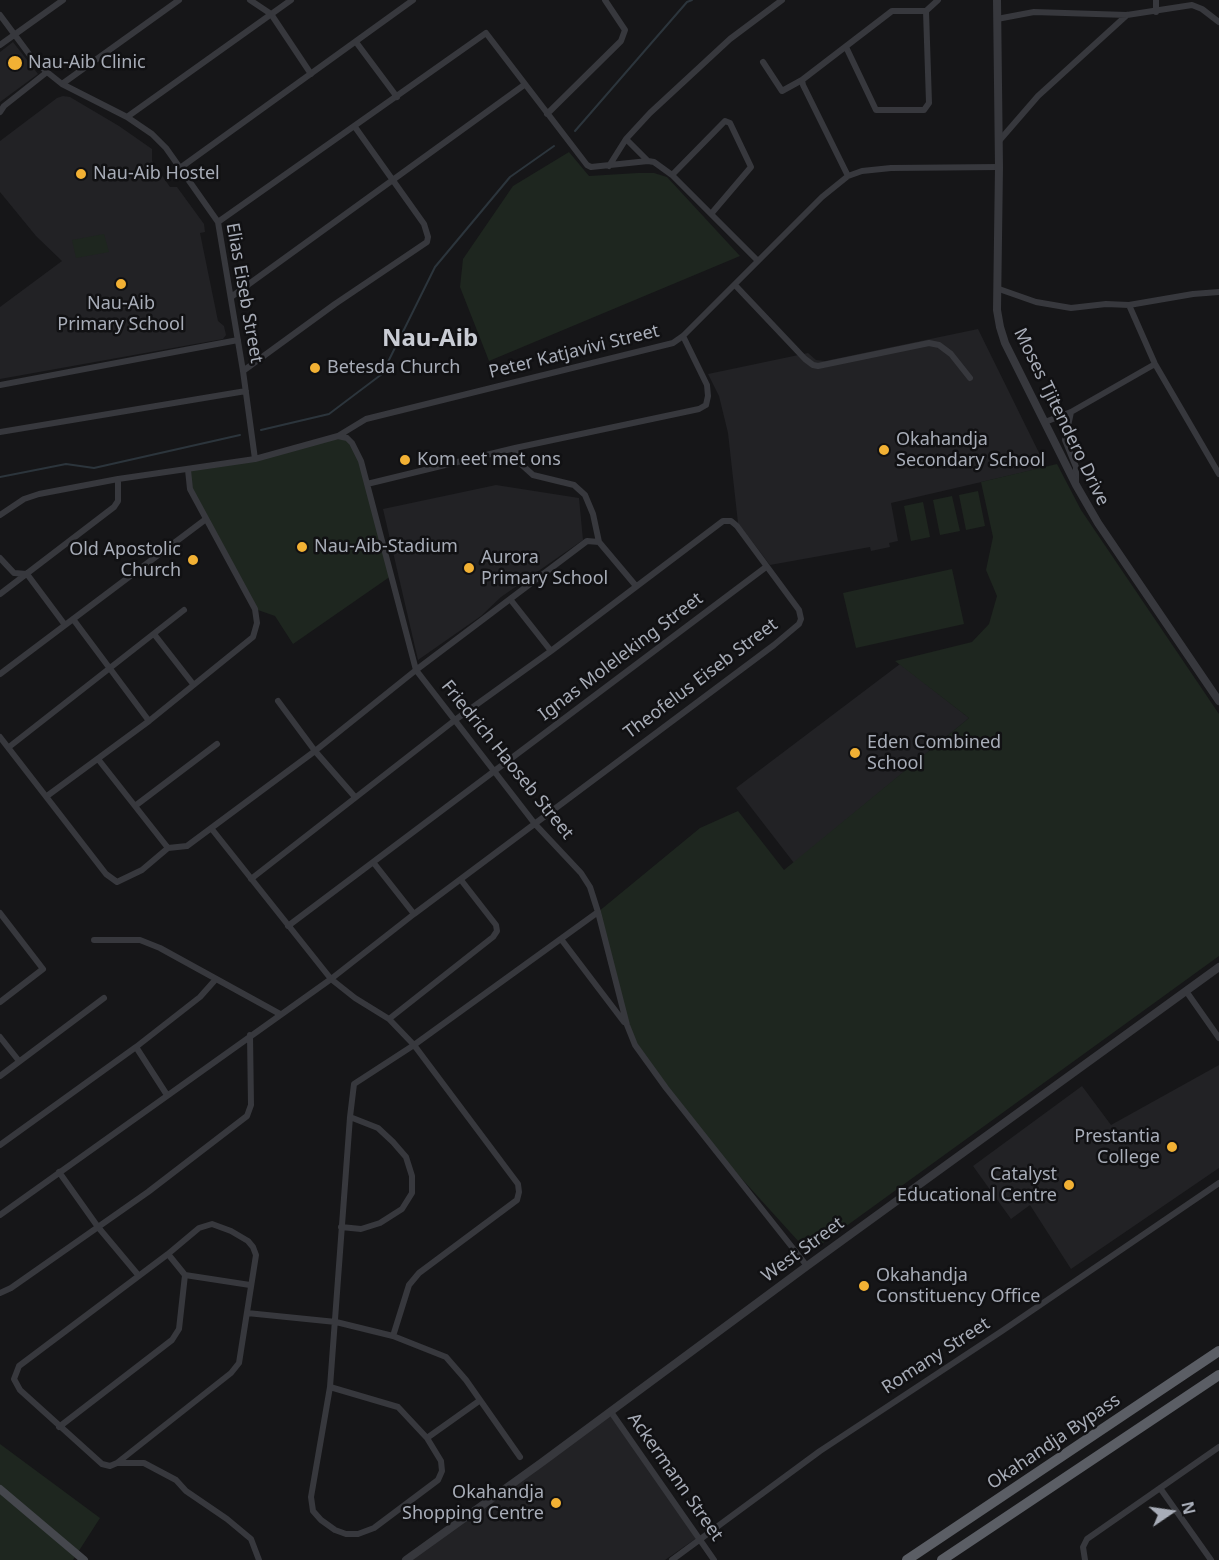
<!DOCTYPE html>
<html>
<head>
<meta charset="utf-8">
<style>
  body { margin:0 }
  #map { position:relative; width:1219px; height:1560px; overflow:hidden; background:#161618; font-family:"Noto Sans",sans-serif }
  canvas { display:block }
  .north { position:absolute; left:1141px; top:1482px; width:60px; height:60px; -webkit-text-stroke:4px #111113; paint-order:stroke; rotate:77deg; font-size:16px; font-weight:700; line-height:24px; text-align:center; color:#a8adb8 }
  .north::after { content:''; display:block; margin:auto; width:21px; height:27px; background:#a8adb8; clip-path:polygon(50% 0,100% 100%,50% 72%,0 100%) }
</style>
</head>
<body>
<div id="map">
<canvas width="1219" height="1560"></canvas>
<div class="north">N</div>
</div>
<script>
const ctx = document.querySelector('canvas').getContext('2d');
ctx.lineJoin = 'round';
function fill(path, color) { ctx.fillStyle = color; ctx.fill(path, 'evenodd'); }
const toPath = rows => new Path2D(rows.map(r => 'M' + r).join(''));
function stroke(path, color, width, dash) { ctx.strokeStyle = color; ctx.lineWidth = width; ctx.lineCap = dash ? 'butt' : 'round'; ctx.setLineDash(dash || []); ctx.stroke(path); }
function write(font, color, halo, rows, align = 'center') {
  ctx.font = font + ' "Noto Sans",sans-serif'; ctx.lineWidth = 5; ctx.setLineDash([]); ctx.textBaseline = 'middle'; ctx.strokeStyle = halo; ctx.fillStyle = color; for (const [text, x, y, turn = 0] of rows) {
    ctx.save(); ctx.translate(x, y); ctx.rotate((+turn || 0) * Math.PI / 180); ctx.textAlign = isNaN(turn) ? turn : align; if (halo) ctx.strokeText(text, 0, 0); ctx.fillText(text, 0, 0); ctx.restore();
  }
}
fill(toPath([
  [13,42,38,74,0,102,0,52],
  [63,96,70,97,119,126,152,149,152,161,170,187,177,187,204,224,205,232,200,233,218,321,224,326,226,335,223,339,0,379,0,307,62,261,36,236,0,192,0,141,57,98],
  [978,329,1046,467,891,503,898,541,889,543,890,547,871,551,870,547,770,565,738,523,728,433,719,396,708,374,808,353,816,360,825,361],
  [496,485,579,498,583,540,501,597,481,616,418,660,383,509],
  [900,664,969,718,794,863,736,788],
  [1219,1065,1219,1168,1071,1269,1030,1205,1011,1219,973,1166,1082,1086,1111,1125],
  [611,1412,698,1537,665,1560,410,1560]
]), '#222225');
fill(toPath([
  [569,152,589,176,638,173,654,173,667,177,740,256,489,361,460,287,463,259,513,186],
  [104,234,109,252,76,258,72,240],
  [338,436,347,438,361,461,391,576,293,644,275,616,255,609,190,489,188,470,255,459],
  [1057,464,1081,510,1219,714,1219,956,809,1253,713,1147,635,1045,598,912,700,828,738,811,784,870,969,718,895,661,972,642,989,624,997,596,986,570,993,537,981,482],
  [978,491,985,526,966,530,959,495],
  [952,496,960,531,940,535,933,500],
  [923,502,930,537,911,541,904,506],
  [952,569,964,624,856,648,843,593],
  [0,1444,100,1518,73,1560,0,1560]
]), '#1e261f');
stroke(toPath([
  [575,131,687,2,692,0],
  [261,430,329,414,382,374,435,267,510,177,554,146],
  [0,477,66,464,94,468,240,435]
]), '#2c353c', 2);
stroke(toPath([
  [250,0,271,14,311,74],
  [1156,12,1156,0],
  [0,15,32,58,47,72,62,84,127,117,152,134,166,148,218,222,243,371,255,459],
  [997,19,1034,12,1127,15,1192,5,1202,9,1219,22],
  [356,42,397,97],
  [0,45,63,0],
  [846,47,876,110,924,110,929,103,926,11],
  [763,62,782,91,802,80],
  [62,84,179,0],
  [0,112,4,106,47,72],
  [547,114,621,41,625,30,605,0],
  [127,117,291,0],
  [626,139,648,161],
  [999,141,1038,96,1127,15],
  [609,166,626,139,650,113,730,39,782,0],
  [180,168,413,0],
  [672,175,725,121,730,123,751,167,711,214],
  [848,176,803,85,802,80,892,11,926,11,938,0],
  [218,222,486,33,587,165,591,167,648,161,654,162,672,175,758,261],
  [735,285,805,359,813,365,818,366,929,343,939,345,951,354,970,378],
  [999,289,1036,302,1071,308,1106,304,1129,305,1193,294,1219,292],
  [231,297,524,85],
  [1129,305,1155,364,1219,474],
  [243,371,335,304,427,242,428,237,424,224,355,127],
  [0,385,238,340],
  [1071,412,1065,440,1076,467,1076,484],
  [1045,422,1071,412,1155,364],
  [0,432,246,391],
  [338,436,347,438,352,443,361,461,416,670,535,824,581,873,590,887,598,912,627,1025,635,1045,666,1088,807,1266],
  [515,448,516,456,522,465,533,475,574,485,585,495,593,514,599,542],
  [367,484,515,448,699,409,706,405,708,396,707,385,683,336],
  [0,515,24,499,39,494,118,479,255,459,338,436,366,419,673,343,683,336,822,197,848,176,862,171,891,168,999,167],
  [0,558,14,573,27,574,65,625],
  [0,594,114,507,118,501,118,479],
  [510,599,551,651],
  [73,619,149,721],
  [154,634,193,684],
  [0,674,206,519],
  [278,701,315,751,355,797],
  [0,737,106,874,117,882,142,870,168,848,187,846,315,751,416,670,587,541,599,542,636,586],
  [9,747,184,610],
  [98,759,168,848],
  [47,796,149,721,253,637,257,623,255,609,190,489,188,470],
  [135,806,217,744],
  [211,828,331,979,355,998,389,1019,414,1045,518,1184,519,1192,517,1200,419,1273,409,1285,393,1336],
  [373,862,414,914],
  [0,913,43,969,0,1002],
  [288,926,766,567],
  [561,939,624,1022],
  [94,940,140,940,160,948,280,1014],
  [1186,991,1219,1038],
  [389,1019,493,937,497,931,496,925,461,880],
  [0,1037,19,1061],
  [136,1047,167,1095],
  [0,1076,104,998],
  [0,1145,136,1047,200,997,216,979],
  [59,1172,98,1227,139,1276],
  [0,1215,331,979,414,914,774,645,799,624,801,619,799,610,737,526,731,521,723,521,551,651,455,720,251,879],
  [341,1227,361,1229,380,1223,402,1209,412,1193,412,1176,406,1157,393,1142,378,1128,350,1117],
  [168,1254,199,1228,212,1224,231,1231,248,1241,253,1247,256,1255,239,1363,231,1373,117,1463,110,1466,102,1464,20,1390,14,1379,19,1366,168,1254,185,1275,250,1285],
  [0,1293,11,1288,148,1192,247,1116,251,1105,250,1035],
  [247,1313,336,1322,393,1336,446,1357,466,1380,520,1457],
  [330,1387,398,1407,427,1438,441,1461,442,1471,438,1480,374,1528,358,1534,346,1534,335,1530,321,1520,313,1511,311,1497,330,1387,350,1117,354,1084,414,1045,598,912],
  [611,1412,714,1560],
  [59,1427,172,1340,179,1329,185,1275],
  [427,1438,479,1401],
  [117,1463,144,1463,176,1480,186,1491,227,1519,251,1539,259,1560],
  [1160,1488,1211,1560],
  [672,1560,820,1451,1002,1331,1219,1183],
  [1085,1560,1083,1547,1087,1539,1219,1447]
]), '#37383d', 6);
stroke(toPath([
  [997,0,999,167,997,310,1000,327,1005,343,1076,485,1098,523,1219,701],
  [406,1560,541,1463,807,1266,1219,967]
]), '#37383d', 8);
stroke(toPath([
  [0,1489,84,1560]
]), '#45474d', 8);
stroke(toPath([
  [907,1560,1219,1351],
  [942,1560,1219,1375]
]), '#5b5e65', 10);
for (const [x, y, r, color] of [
  [15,63,8,"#f2b134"],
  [81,174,6,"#f2b134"],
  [121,284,6,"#f2b134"],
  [315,368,6,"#f2b134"],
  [884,450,6,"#f2b134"],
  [405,460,6,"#f2b134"],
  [302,547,6,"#f2b134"],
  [193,560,6,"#f2b134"],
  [469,568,6,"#f2b134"],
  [855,753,6,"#f2b134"],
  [1172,1147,6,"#f2b134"],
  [1069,1185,6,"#f2b134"],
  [864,1286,6,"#f2b134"],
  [556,1503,6,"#f2b134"]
]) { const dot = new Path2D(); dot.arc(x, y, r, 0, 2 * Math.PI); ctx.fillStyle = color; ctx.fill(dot); stroke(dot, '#111113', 2); }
write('18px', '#a8adb8', '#111113', [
  ["Nau-Aib Clinic",28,63],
  ["Nau-Aib Hostel",93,174],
  ["Nau-Aib",121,304,"center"],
  ["Primary School",121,325,"center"],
  ["Betesda Church",327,368],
  ["Okahandja",896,440],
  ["Secondary School",896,461],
  ["Kom eet met ons",417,460],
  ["Nau-Aib-Stadium",314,547],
  ["Old Apostolic",181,550,"right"],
  ["Church",181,571,"right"],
  ["Aurora",481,558],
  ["Primary School",481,579],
  ["Eden Combined",867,743],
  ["School",867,764],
  ["Prestantia",1160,1137,"right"],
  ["College",1160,1158,"right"],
  ["Catalyst",1057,1175,"right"],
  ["Educational Centre",1057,1196,"right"],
  ["Okahandja",876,1276],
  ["Constituency Office",876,1297],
  ["Okahandja",544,1493,"right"],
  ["Shopping Centre",544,1514,"right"]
], 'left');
write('18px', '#a8adb8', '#111113', [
  ["Elias Eiseb Street",244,293,80],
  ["Peter Katjavivi Street",574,352,-14],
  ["Moses Tjitendero Drive",1061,417,64],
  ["Ignas Moleleking Street",621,657,-37],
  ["Theofelus Eiseb Street",701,679,-37],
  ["Friedrich Haoseb Street",507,760,51],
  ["West Street",803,1250,-36],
  ["Romany Street",936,1356,-33],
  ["Okahandja Bypass",1054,1442,-34],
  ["Ackermann Street",675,1477,55]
]);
write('bold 24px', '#c9ccd4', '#111113', [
  ["Nau-Aib",430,339]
]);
</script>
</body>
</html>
